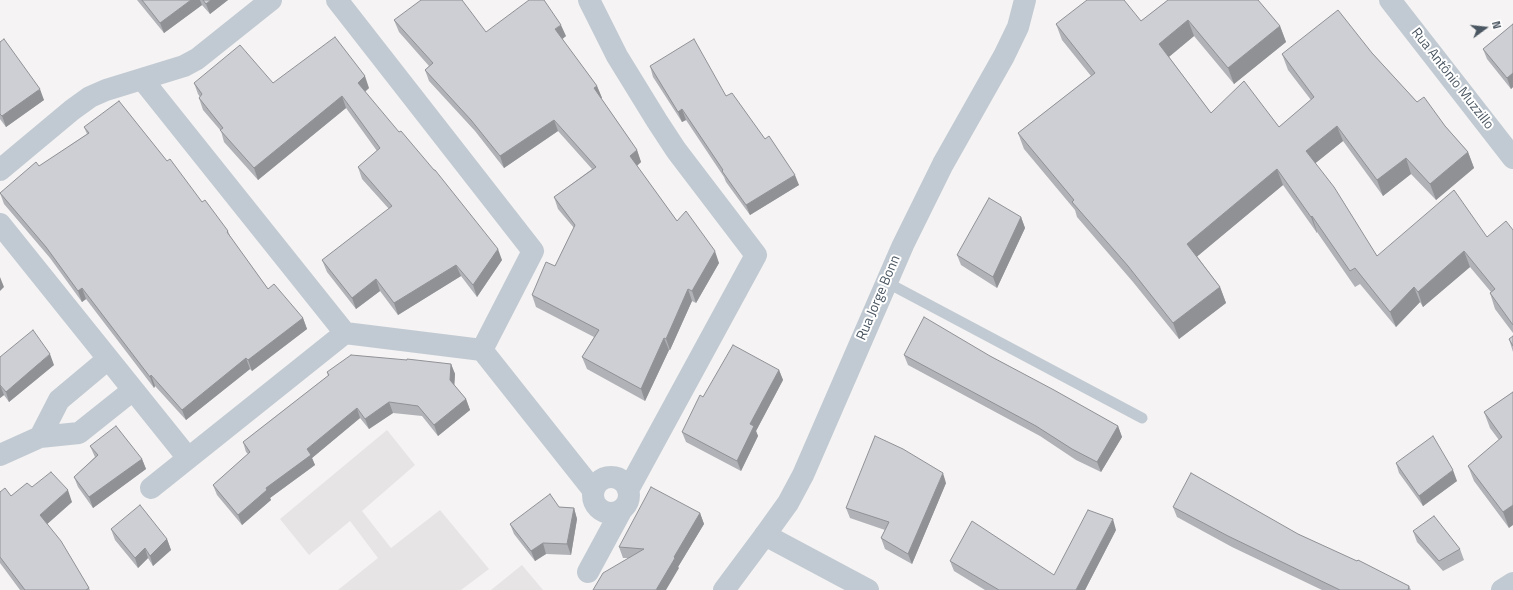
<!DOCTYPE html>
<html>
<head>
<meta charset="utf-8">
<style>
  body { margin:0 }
  #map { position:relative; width:1513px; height:590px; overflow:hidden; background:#f5f3f3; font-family:"Titillium Web",sans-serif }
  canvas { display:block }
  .north { position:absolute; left:1465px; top:8px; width:40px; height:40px; -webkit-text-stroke:3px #fff; paint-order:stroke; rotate:75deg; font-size:11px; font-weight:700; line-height:16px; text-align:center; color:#4a5661 }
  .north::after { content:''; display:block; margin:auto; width:14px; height:18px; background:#4a5661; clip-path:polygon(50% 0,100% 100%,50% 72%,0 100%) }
</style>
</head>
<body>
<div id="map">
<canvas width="1513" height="590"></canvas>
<div class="north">N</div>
</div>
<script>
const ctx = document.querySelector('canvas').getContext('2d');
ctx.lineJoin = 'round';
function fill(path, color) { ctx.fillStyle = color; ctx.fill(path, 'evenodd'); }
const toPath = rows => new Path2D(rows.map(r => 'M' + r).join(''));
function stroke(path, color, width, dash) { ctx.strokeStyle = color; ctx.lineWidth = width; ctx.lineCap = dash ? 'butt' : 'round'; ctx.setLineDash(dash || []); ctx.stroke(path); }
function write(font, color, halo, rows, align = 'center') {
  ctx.font = font + ' "Titillium Web",sans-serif'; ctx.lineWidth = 4; ctx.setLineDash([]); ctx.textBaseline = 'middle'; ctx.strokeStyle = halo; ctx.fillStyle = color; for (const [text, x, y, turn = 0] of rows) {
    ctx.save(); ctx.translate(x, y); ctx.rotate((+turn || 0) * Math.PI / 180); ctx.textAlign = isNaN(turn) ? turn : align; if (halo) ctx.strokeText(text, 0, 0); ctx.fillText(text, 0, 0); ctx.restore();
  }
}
fill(toPath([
  [387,430,415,465,362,511,391,548,440,510,489,569,461,590,338,590,378,558,350,521,309,555,280,519],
  [522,565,543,590,491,590]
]), '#e6e4e5');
stroke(toPath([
  [886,282,1142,418]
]), '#c1cad2', 11);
stroke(toPath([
  [337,0,533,251,482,350],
  [589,0,617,56,657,121,676,150,756,255,628,490],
  [1390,0,1513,158],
  [142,79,345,333],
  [0,170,72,110,90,97,106,90,184,66,197,59,271,0],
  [0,224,188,458],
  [40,437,59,400,108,359],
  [0,455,40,437,79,433,133,390],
  '593 495a18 18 0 1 1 36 0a18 18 0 1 1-36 0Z',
  [151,488,345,333,482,350,593,490],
  [765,535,868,590],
  [588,572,621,511],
  [1502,590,1513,583]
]), '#c1cad2', 22);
stroke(toPath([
  [724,590,765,535,788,503,803,475,903,245,943,164,1004,56,1018,27,1025,0]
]), '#c1cad2', 22);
fill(toPath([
  [137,0,228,0,210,14,202,5,164,33],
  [1168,0,1280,26,1286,42,1234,84,1194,36,1169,57,1211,113,1279,127,1311,100,1288,70,1282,54,1372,53,1417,102,1445,126,1468,152,1474,168,1436,200,1411,174,1383,196,1343,141,1315,163,1377,256,1487,237,1513,230,1513,333,1495,309,1490,293,1491,292,1470,267,1423,307,1420,302,1396,327,1360,284,1355,287,1317,232,1317,233,1283,185,1197,256,1220,287,1226,303,1179,339,1133,282,1077,217,1075,210,1024,149,1018,133,1091,76,1062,40,1056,24,1141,21],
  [394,20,486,32,566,36,562,39,597,86,602,98,601,98,637,150,641,162,637,166,677,221,719,263,696,303,692,301,670,350,669,350,645,401,587,369,582,357,594,337,536,307,532,295,555,266,574,228,558,209,554,197,592,169,558,131,504,168,475,131,429,81,425,70,429,66,399,32],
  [1513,24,1513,87,1511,89,1487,59,1483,49],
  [0,42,44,100,6,127,0,119],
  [650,66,726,96,799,185,750,215,726,182,724,177,686,120,682,122,653,77],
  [194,83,369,88,365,92,502,260,477,297,461,276,398,315,380,291,356,309,327,272,322,260,389,209,362,179,358,167,377,151,346,108,258,180,224,142,221,131,203,110,199,98,200,97,198,94],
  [84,127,167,161,202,202,228,231,231,238,268,289,303,318,307,329,252,371,250,369,186,420,155,386,154,388,86,299,82,302,50,258,4,204,0,193,87,134],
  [1021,217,1025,228,997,288,961,265,957,255],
  [1513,336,1513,352,1509,339],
  [904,355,990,356,1118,426,1122,437,1101,472,1076,460,1040,436,908,365],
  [0,357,54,365,9,402,4,395,0,398],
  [451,364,455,374,454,385,466,399,470,410,438,436,422,416,393,413,369,429,360,418,312,458,315,465,270,498,271,500,242,525,217,495,213,485,248,454,246,452,243,442,328,376,327,372],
  [779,370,783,380,756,431,758,436,741,471,686,442,682,432,703,397],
  [1513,392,1509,528,1474,481,1468,466,1499,440,1490,428,1484,412],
  [90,446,142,459,146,469,93,508,78,487,74,477,95,457],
  [1396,463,1457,481,1423,506,1399,473],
  [946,483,912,564,885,549,881,538,885,530,850,518,846,508],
  [32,487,72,502,47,524,89,588,90,590,20,590,0,563,0,492,11,496],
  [559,507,574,508,577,519,571,555,546,554,535,561,514,534,510,524],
  [1173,507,1298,534,1409,586,1411,590,1322,590,1232,547,1177,517],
  [700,513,704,524,678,567,679,568,628,558,623,558,619,547],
  [111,529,167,539,171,550,153,566,148,558,138,568,115,540],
  [1116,530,1085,590,985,590,954,571,950,561,1054,575],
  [1413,531,1460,549,1464,560,1443,571,1417,542]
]), '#b0b2b7');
fill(toPath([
  [191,0,200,0,202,5,164,33,160,23],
  [211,0,228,0,210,14,206,4],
  [1188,20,1194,36,1165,60,1159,44],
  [561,25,566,36,560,41,555,29],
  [1280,26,1286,42,1234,84,1228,68],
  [1513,73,1513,87,1511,89,1507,78],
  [365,76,369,88,362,94,358,83],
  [597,86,602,98,598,100,594,88],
  [40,89,44,100,6,127,2,116],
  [342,96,346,108,258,180,254,168],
  [682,109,686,120,682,122,678,112],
  [554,120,558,131,504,168,500,156],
  [1337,126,1343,141,1312,166,1306,151],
  [637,150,641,162,634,168,630,156],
  [1468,152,1474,168,1436,200,1430,184],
  [1406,158,1411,174,1383,196,1377,180],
  [1277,169,1283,185,1193,260,1187,244],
  [795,175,799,185,750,215,746,205],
  [1312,216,1317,232,1317,233,1311,217],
  [1021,217,1025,228,997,288,993,277],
  [498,249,502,260,477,297,473,285],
  [715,251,719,263,696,303,692,291],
  [1464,251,1470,267,1423,307,1418,292],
  [456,265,461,276,398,315,394,303],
  [0,277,4,287,0,291],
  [376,279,380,291,356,309,352,298],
  [1220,287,1226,303,1179,339,1173,323],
  [1414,287,1420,302,1396,327,1390,312],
  [82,288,86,299,82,302,78,291],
  [688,289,692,301,670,350,666,339],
  [303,318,307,329,252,371,248,360],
  [664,338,669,350,645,401,641,389],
  [50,354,54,365,9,402,6,392],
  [246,358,250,369,186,420,182,410],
  [451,364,455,374,454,391,450,380],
  [779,370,783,380,756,431,758,436,741,471,737,461,750,424],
  [151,375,155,386,154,388,150,377],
  [0,385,4,395,0,398],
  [466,399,470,410,438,436,434,425],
  [389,402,393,413,369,429,365,419],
  [357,408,360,418,312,458,315,465,270,498,271,500,242,525,238,515,266,488,307,449],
  [1118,426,1122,437,1101,472,1097,462],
  [142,459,146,469,93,508,89,497],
  [1453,470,1457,481,1423,506,1419,496],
  [943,473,946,483,912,564,908,554],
  [68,490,72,502,45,526,40,515],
  [1513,505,1513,525,1509,528,1503,512],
  [574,508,577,519,571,555,567,544],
  [700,513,704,524,678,567,679,568,666,590,656,590,674,557],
  [1113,519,1116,530,1085,590,1076,590],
  [167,539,171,550,153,566,150,556],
  [543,543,546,554,535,561,531,551],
  [145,548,148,558,138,568,135,558]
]), '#909195');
const building = toPath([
  [142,0,191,0,160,23,142,0],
  [203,0,211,0,206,4,203,0],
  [421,0,462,0,486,32,529,0,544,0,561,25,555,29,597,86,594,88,637,150,630,156,677,221,686,211,715,251,692,291,688,289,666,339,664,338,641,389,582,357,599,330,532,295,546,262,555,266,575,225,554,197,596,167,554,120,500,156,471,120,425,70,433,63,394,20,421,0],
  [1087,0,1124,0,1141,21,1168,0,1258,0,1280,26,1228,68,1188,20,1159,44,1211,113,1244,81,1279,127,1314,97,1282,54,1338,10,1372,53,1417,102,1424,97,1445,126,1468,152,1430,184,1406,158,1377,180,1337,126,1306,151,1334,187,1377,256,1454,190,1487,237,1506,221,1513,230,1513,325,1490,293,1495,289,1464,251,1418,292,1414,287,1390,312,1355,268,1350,271,1312,216,1311,217,1277,169,1187,244,1220,287,1173,323,1128,266,1072,202,1074,200,1018,133,1095,73,1056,24,1087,0],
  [1513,24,1513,73,1507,78,1483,49,1513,24],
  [335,37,365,76,358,83,399,132,401,131,434,170,435,170,498,249,473,285,456,265,394,303,376,279,352,298,322,260,392,206,358,167,380,148,342,96,254,168,220,130,223,128,199,98,202,94,194,83,240,45,273,83,335,37],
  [4,39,40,89,2,116,0,114,0,42,4,39],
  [694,39,726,96,732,93,765,139,769,136,795,175,746,205,722,171,723,170,682,109,678,112,650,66,694,39],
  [119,101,167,161,170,159,202,202,205,200,228,231,227,232,268,289,274,284,303,318,248,360,246,358,182,410,151,375,150,377,82,288,78,291,46,247,0,193,36,162,39,166,89,133,84,127,119,101],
  [989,198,1021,217,993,277,957,255,989,198],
  [924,317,990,356,1054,390,1118,426,1097,462,1072,449,1036,426,904,355,924,317],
  [33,330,50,354,6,392,0,385,0,357,33,330],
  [1513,336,1513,346,1509,339,1513,336],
  [733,345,779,370,750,424,754,426,737,461,682,432,700,395,703,397,733,345],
  [351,355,407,360,407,359,451,364,450,380,466,399,434,425,418,406,389,402,365,419,357,408,307,449,311,455,266,488,267,490,238,515,213,485,250,452,243,442,329,375,327,372,351,355],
  [1513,392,1513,505,1503,512,1468,466,1502,437,1484,412,1513,392],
  [116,426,142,459,89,497,74,477,98,455,90,446,116,426],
  [875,436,903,449,943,473,908,554,881,538,889,522,846,508,875,436],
  [1433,436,1453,470,1419,496,1396,463,1433,436],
  [51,472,68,490,40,515,61,541,89,588,86,590,25,590,0,557,0,492,5,488,11,496,27,483,32,487,51,472],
  [1191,473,1298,534,1357,561,1358,560,1409,586,1408,590,1340,590,1228,536,1173,507,1191,473],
  [651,487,700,513,674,557,675,558,656,590,593,590,603,573,644,549,619,547,651,487],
  [550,494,559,507,574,508,567,544,543,543,531,551,510,524,550,494],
  [140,505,167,539,150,556,145,548,135,558,111,529,140,505],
  [1088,510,1113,519,1076,590,999,590,950,561,972,521,1054,575,1088,510],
  [1434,516,1460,549,1439,561,1413,531,1434,516]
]);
fill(building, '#cdcfd5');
stroke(building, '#909195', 1);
write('14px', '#4a5661', '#fff', [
  ["Rua Antônio Muzzillo",1452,79,52],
  ["Rua Jorge Bonn",879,298,-67]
]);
</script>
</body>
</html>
